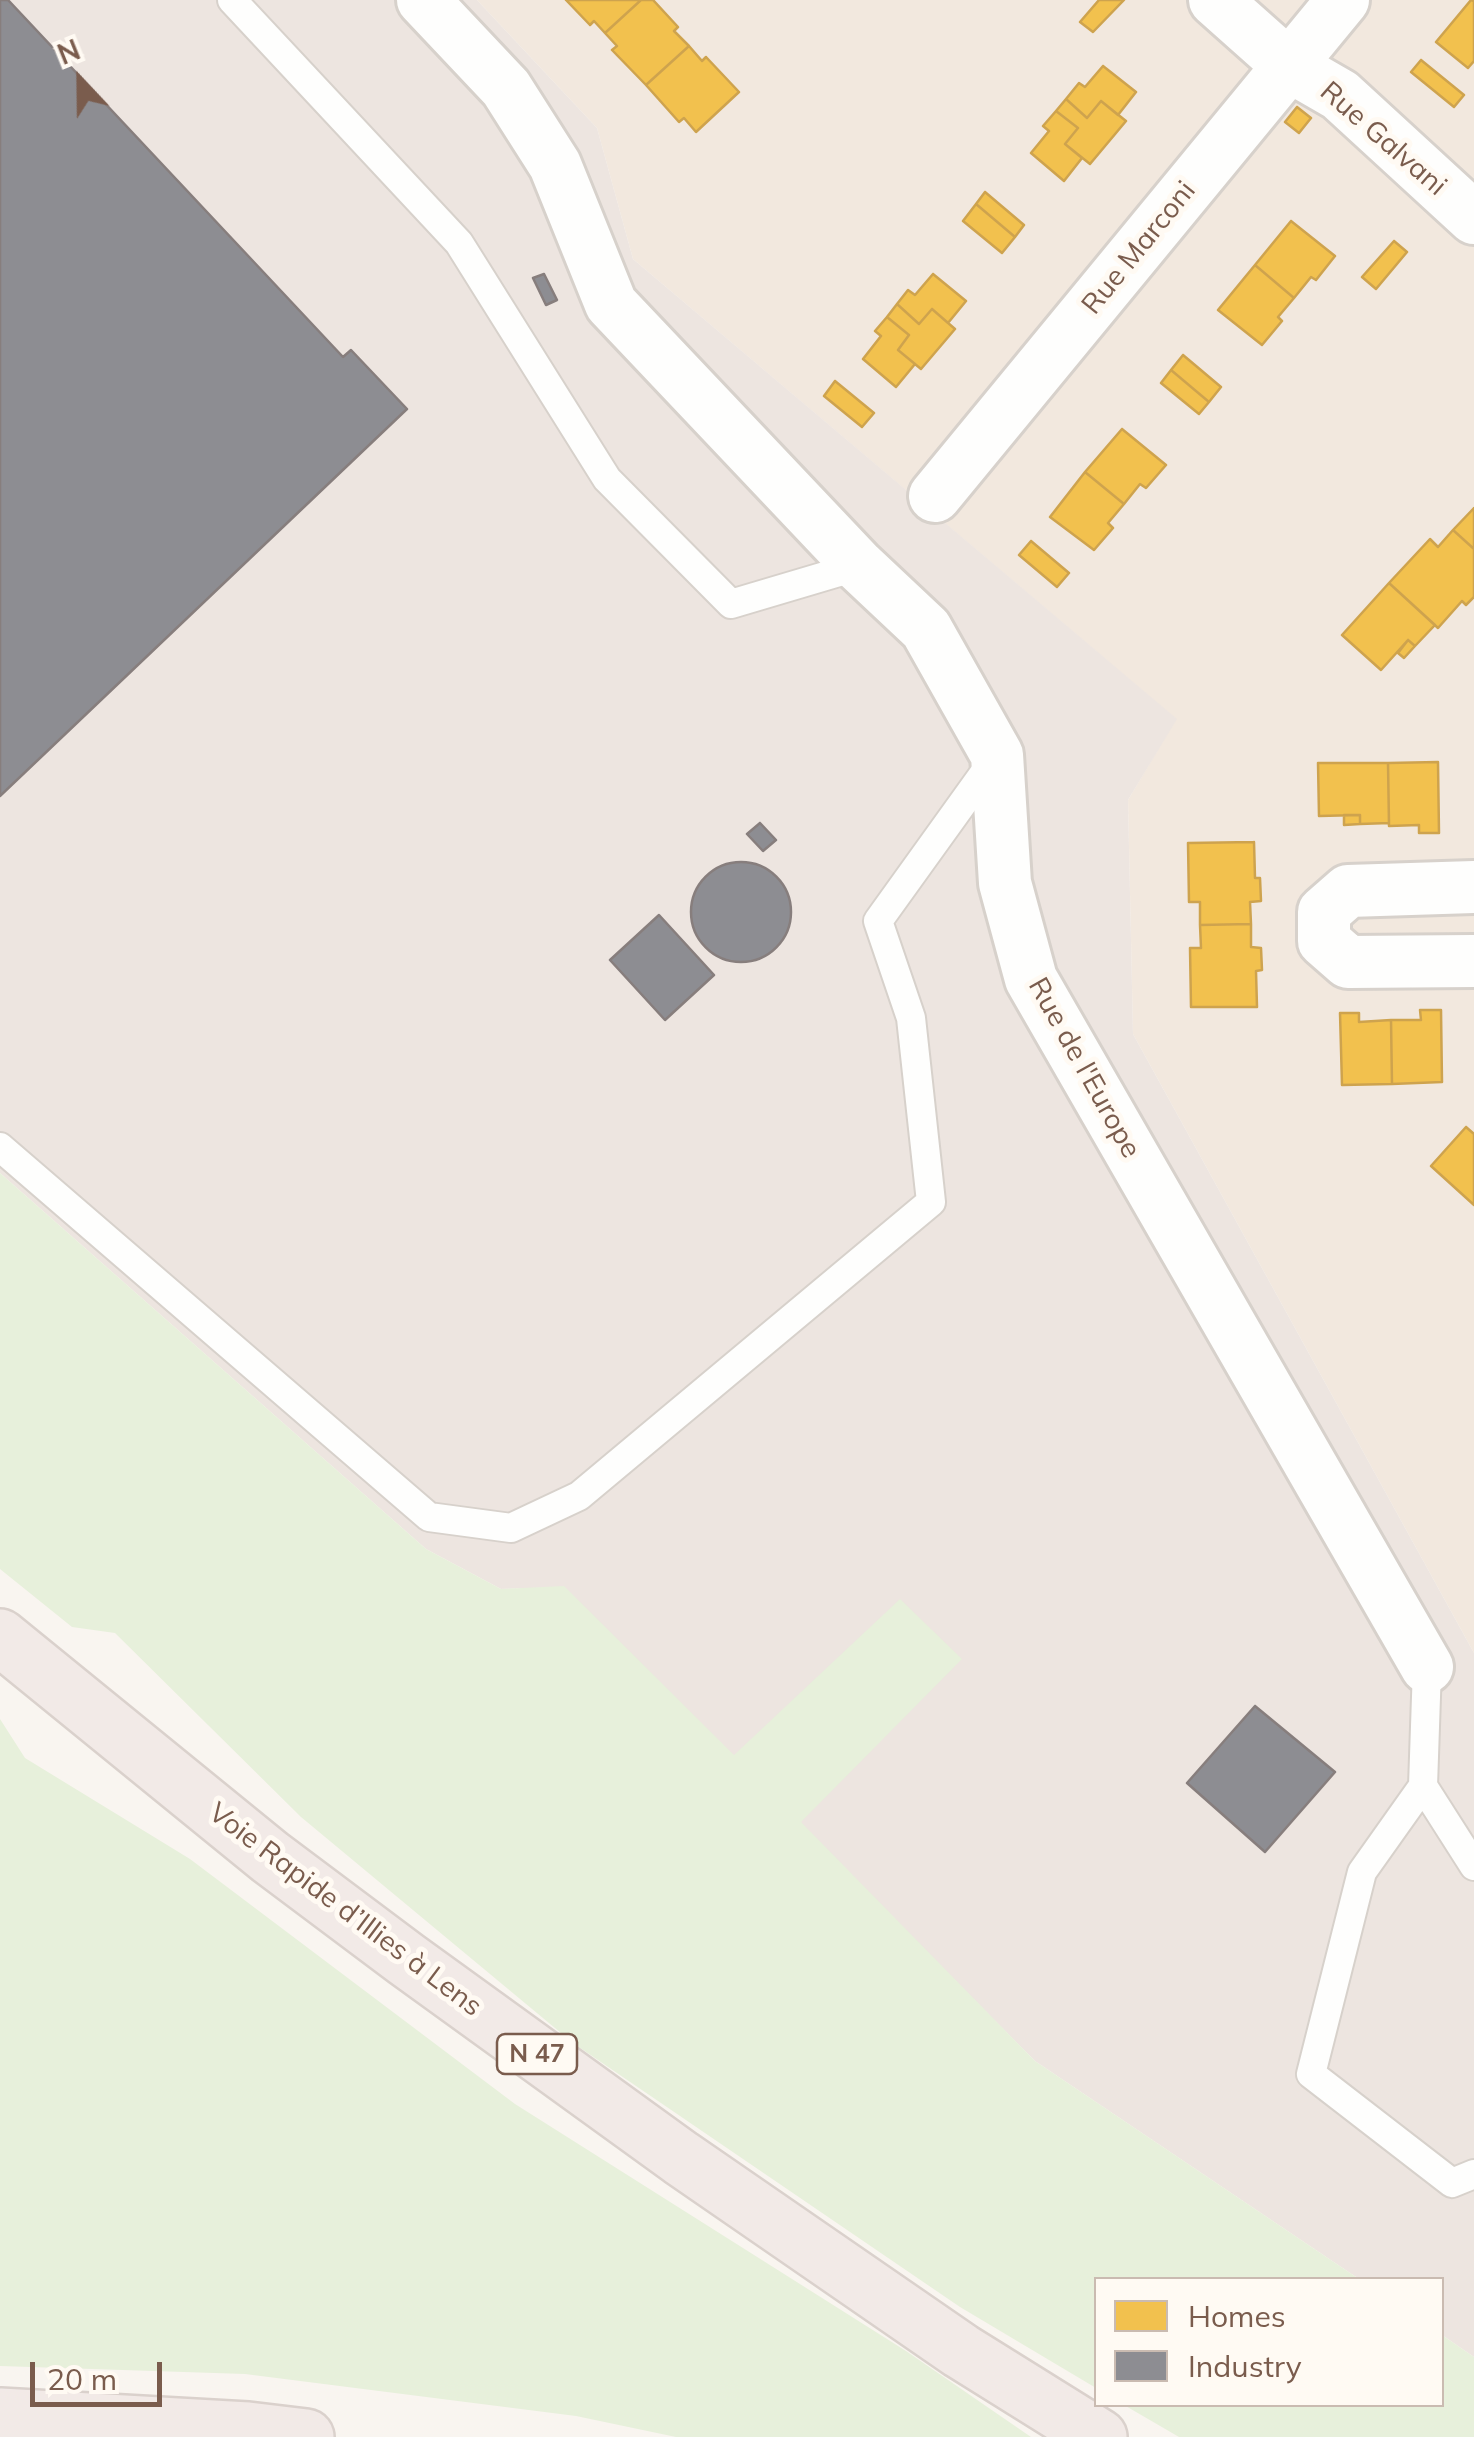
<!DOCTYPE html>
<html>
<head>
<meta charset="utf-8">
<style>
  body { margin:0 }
  #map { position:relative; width:1474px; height:2437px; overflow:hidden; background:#f9f5f0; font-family:Mulish,sans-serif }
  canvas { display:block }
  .legend { position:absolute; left:1094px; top:2277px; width:350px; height:130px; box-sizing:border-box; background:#fffaf3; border:2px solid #cabbb1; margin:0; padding:12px 18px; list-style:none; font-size:30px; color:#7a5c4d }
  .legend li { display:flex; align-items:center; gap:20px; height:50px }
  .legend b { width:50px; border:2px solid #cabbb1 }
  .north { position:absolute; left:30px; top:30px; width:100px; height:100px; -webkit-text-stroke:8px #fffaf3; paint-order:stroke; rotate:338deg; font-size:28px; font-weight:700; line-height:40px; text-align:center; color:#7a5c4d }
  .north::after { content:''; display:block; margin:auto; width:35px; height:45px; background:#7a5c4d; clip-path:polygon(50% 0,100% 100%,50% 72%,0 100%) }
  .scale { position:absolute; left:30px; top:2362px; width:132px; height:45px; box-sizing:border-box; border:5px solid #7a5c4d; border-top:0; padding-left:12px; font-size:30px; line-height:35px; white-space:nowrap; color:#7a5c4d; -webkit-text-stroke:8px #fffaf3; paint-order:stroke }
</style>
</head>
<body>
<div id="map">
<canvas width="1474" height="2437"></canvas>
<ul class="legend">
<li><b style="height:28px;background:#f2c14e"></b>Homes</li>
<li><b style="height:28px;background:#8d8d92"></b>Industry</li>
</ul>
<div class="north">N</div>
<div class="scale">20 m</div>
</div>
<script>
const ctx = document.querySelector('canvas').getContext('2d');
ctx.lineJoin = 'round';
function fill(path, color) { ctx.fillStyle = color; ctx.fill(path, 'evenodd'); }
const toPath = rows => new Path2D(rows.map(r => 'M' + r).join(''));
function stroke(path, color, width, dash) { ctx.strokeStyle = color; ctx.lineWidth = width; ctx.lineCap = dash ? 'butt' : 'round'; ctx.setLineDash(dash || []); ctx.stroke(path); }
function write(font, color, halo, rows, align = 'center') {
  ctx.font = font + ' Mulish,sans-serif'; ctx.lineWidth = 10; ctx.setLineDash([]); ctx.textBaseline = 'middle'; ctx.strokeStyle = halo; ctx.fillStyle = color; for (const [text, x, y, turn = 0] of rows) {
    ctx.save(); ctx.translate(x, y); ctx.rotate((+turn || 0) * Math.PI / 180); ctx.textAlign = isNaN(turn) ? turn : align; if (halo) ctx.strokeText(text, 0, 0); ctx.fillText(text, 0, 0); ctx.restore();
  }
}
fill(toPath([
  [477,0,1474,0,1474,1653,1133,1034,1128,800,1176,719,633,259,597,128]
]), '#f2e8de');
fill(toPath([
  [0,0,477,0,597,128,633,259,1177,719,1128,800,1133,1034,1474,1653,1474,2357,1442,2335,1442,2280,1359,2279,1035,2061,564,1587,501,1589,426,1549,0,1173]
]), '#ede5e0');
fill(toPath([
  [0,1173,426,1549,501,1589,564,1586,734,1755,900,1599,962,1659,801,1822,1035,2061,1359,2279,1096,2280,1096,2388,960,2307,573,2043,301,1817,115,1633,72,1627,0,1569],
  [0,1719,25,1758,190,1859,515,2104,906,2351,1031,2437,676,2437,576,2416,245,2374,0,2366],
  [1442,2335,1474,2357,1474,2437,1179,2437,1124,2405,1442,2404]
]), '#e7f0db');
const homes = toPath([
  [566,0,641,0,605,33,594,21,590,25,566,0],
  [641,0,653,0,678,27,674,31,689,46,646,85,612,50,617,46,605,33,641,0],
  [1099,0,1124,0,1093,32,1080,22,1099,0],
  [1471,0,1474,1,1474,61,1468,68,1436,42,1471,0],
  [689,46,702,61,706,57,739,92,696,132,684,118,679,122,646,85,689,46],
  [1421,60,1464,95,1454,107,1411,72,1421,60],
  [1103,66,1136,92,1118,115,1101,101,1087,118,1066,99,1079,83,1085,87,1103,66],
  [1066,99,1087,118,1101,101,1126,121,1090,164,1065,144,1078,128,1056,111,1066,99],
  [1297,107,1311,118,1299,133,1285,122,1297,107],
  [1056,111,1078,128,1065,144,1082,158,1064,181,1031,153,1049,131,1043,126,1056,111],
  [985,192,1024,225,1015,237,976,204,985,192],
  [976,204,1015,237,1002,253,963,221,976,204],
  [1291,221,1335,256,1316,280,1311,277,1294,298,1255,265,1291,221],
  [1394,241,1407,252,1376,289,1362,277,1394,241],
  [1255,265,1294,298,1278,317,1282,321,1262,345,1218,310,1255,265],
  [933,274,966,301,948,323,932,309,919,324,897,304,908,290,915,295,933,274],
  [897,304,919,324,932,309,955,329,921,369,898,350,909,335,887,317,897,304],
  [887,317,909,335,898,350,915,364,896,387,863,359,881,336,875,331,887,317],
  [1183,355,1221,387,1209,402,1171,370,1183,355],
  [1171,370,1209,402,1199,414,1161,383,1171,370],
  [835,381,874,413,862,427,824,396,835,381],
  [1122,429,1166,465,1146,488,1140,484,1124,504,1085,472,1122,429],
  [1085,472,1124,504,1108,523,1113,528,1094,550,1050,517,1085,472],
  [1474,508,1474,549,1453,530,1474,508],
  [1453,530,1474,549,1474,597,1466,605,1462,601,1438,628,1389,583,1430,539,1438,547,1453,530],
  [1031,541,1069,573,1057,587,1019,555,1031,541],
  [1389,583,1435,625,1415,646,1408,640,1381,670,1342,635,1389,583],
  [1408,640,1415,646,1404,658,1398,653,1408,640],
  [1438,762,1439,833,1419,833,1419,825,1389,826,1388,763,1438,762],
  [1318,763,1388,763,1389,823,1360,824,1360,815,1319,816,1318,763],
  [1344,815,1360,815,1360,824,1344,825,1344,815],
  [1254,842,1255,878,1260,878,1261,901,1250,902,1251,924,1200,925,1200,902,1189,902,1188,843,1254,842],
  [1251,924,1251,947,1261,948,1262,970,1256,971,1257,1007,1191,1007,1190,948,1201,948,1200,925,1251,924],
  [1420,1010,1441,1010,1442,1082,1392,1084,1391,1020,1421,1020,1420,1010],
  [1340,1013,1359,1013,1359,1022,1391,1020,1392,1084,1342,1085,1340,1013],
  [1466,1127,1474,1134,1474,1205,1431,1166,1466,1127]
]);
fill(homes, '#f2c14e');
stroke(homes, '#cea34e', 2.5);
const industry = toPath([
  [0,0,8,0,343,357,351,350,407,409,0,796,0,0],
  [544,274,557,300,546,305,533,278,544,274],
  [760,823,776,840,763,851,747,834,760,823],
  '691 912a50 50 0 1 1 100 0a50 50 0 1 1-100 0Z',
  [659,915,714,975,665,1020,610,960,659,915],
  [1255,1706,1335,1772,1265,1852,1187,1783,1255,1706]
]);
fill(industry, '#8d8d92');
stroke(industry, '#877e7d', 2.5);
const lane = toPath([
  [232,0,459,243,607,479,731,604,859,566],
  [0,1147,429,1517,511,1528,579,1496,931,1202,911,1018,878,921,993,761],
  [1427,1667,1423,1786,1362,1872,1311,2074,1452,2183,1474,2174],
  [1423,1786,1474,1866]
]);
const street = toPath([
  [423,0,506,88,555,165,611,304,859,566,926,629,997,755,1005,883,1031,979,1427,1667],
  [1215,0,1288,65,1340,95,1474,218],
  [935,496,1343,0],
  [1474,887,1348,891,1324,912,1324,941,1348,962,1474,961]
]);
const highway = toPath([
  [0,1637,270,1857,406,1959,681,2158,961,2351,1099,2437],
  [0,2416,248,2430,306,2437]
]);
stroke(lane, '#d7d1cb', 32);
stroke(street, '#d7d1cb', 58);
stroke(highway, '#dad1cc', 60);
stroke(lane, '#fefefd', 28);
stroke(street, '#fefefd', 52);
stroke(highway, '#f2eae7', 55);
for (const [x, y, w] of [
  [537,2054,80]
]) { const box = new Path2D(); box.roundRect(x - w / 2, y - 20, w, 40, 8); ctx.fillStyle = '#fffaf3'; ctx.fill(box); stroke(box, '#7a5c4d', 2.5); }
write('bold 25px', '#7a5c4d', null, [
  ["N 47",537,2054]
]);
write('28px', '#7a5c4d', '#fffaf3', [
  ["Rue Galvani",1383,139,41],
  ["Rue Marconi",1139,248,-51],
  ["Rue de l'Europe",1084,1068,61],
  ["Voie Rapide d’Illies à Lens",345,1910,37]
]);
</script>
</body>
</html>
